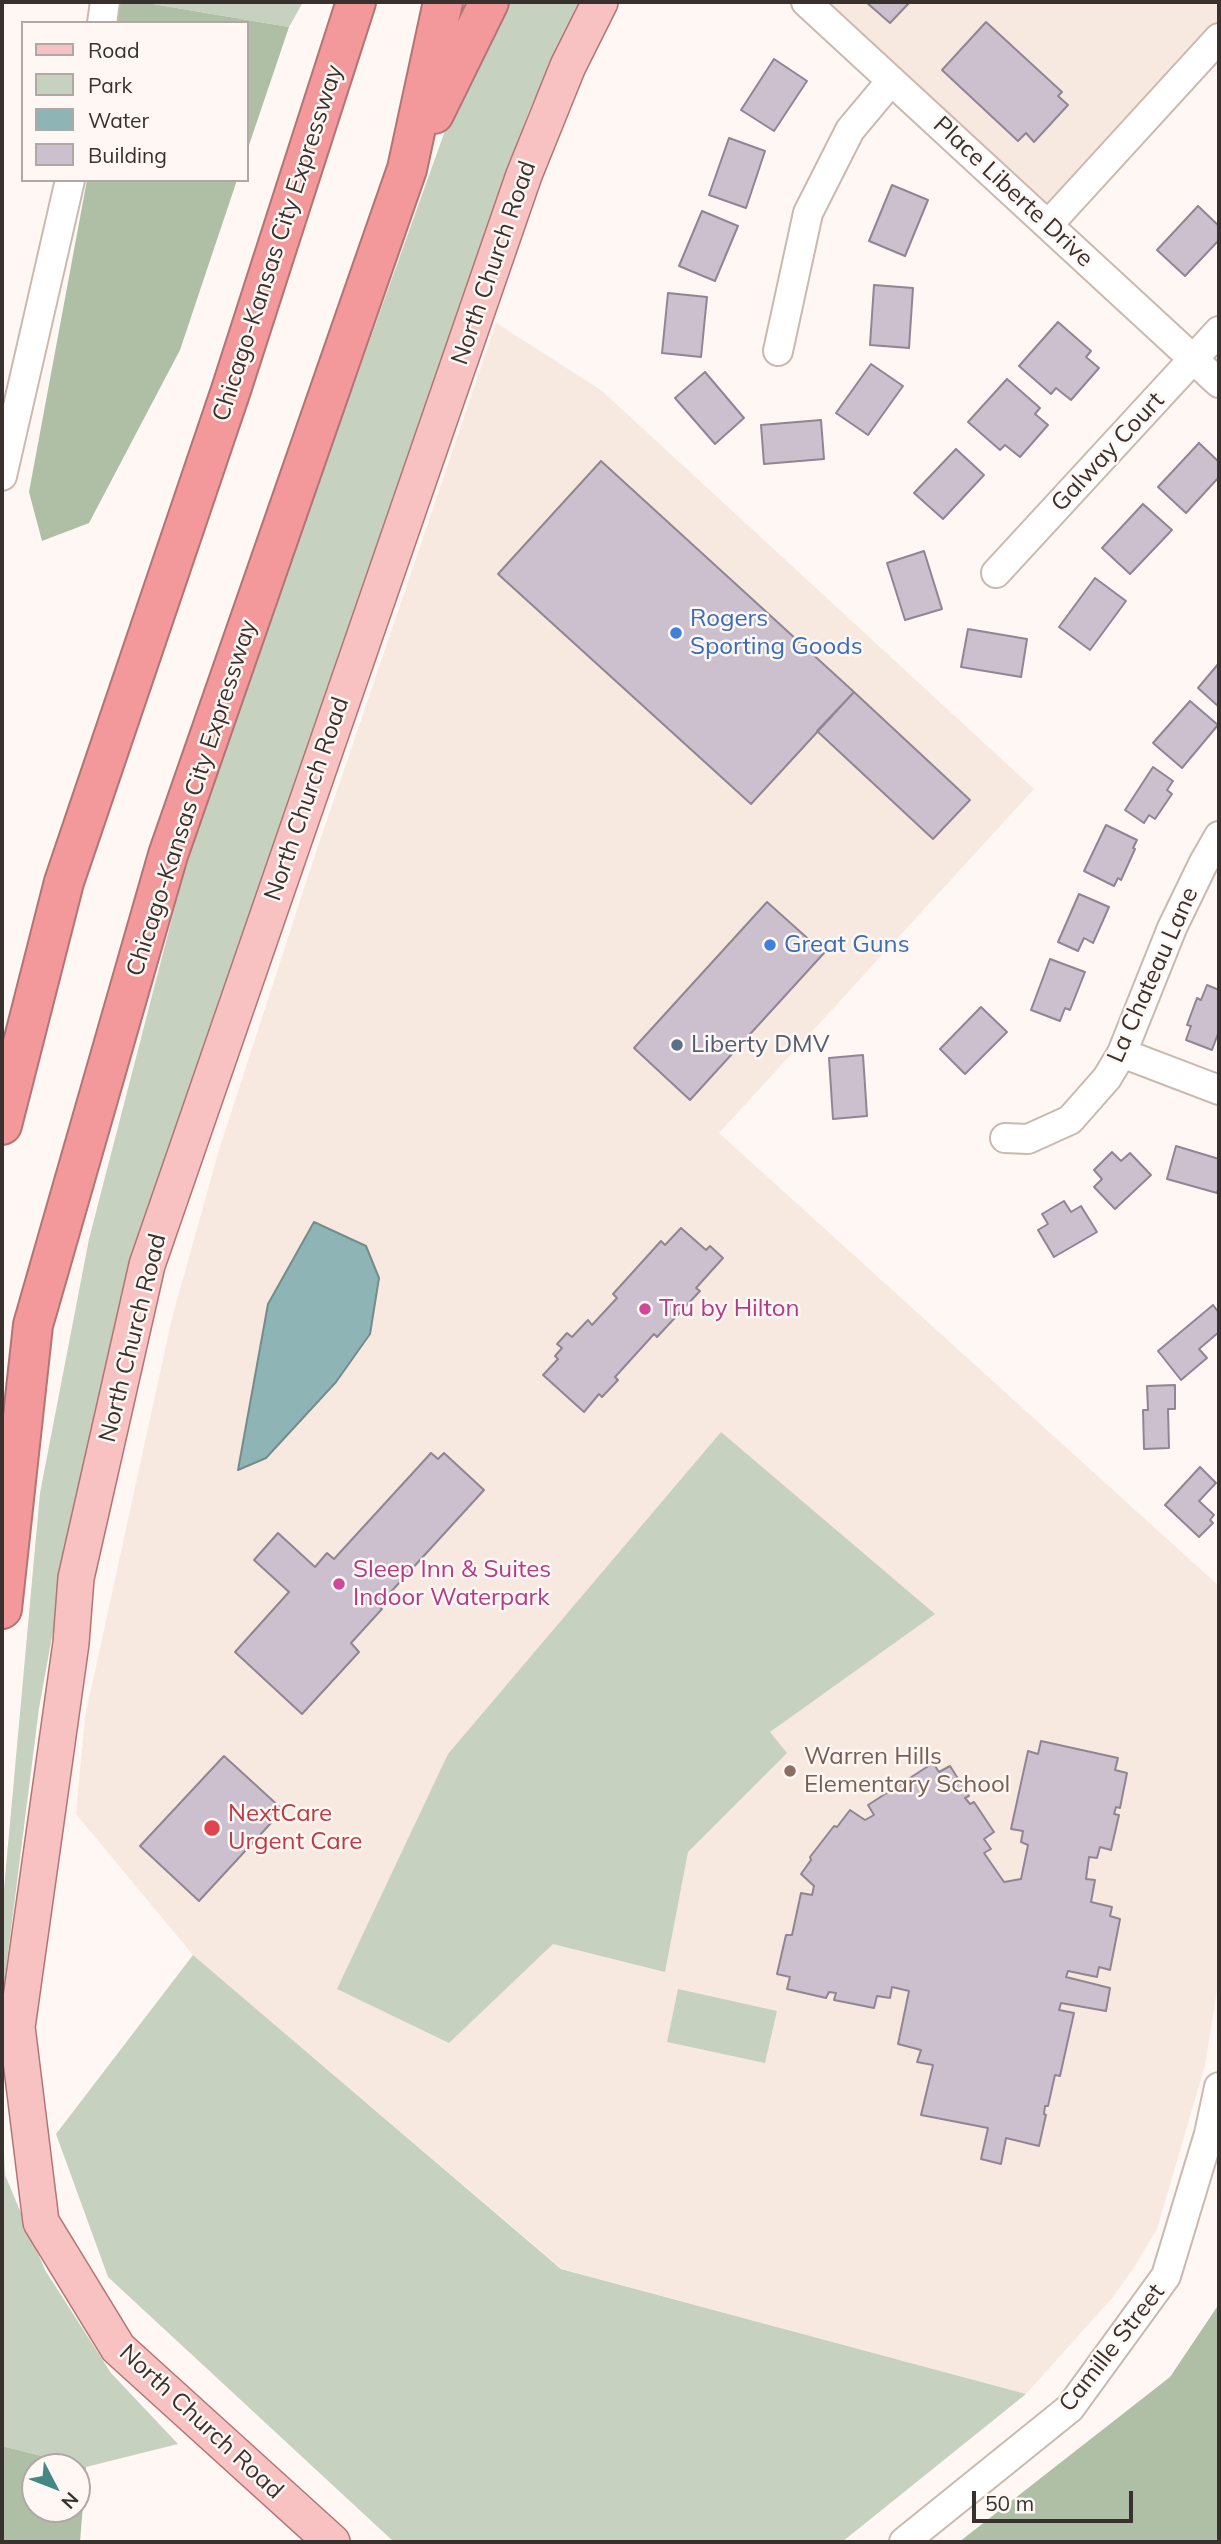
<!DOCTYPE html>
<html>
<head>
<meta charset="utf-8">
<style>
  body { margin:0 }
  #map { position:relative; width:1221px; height:2544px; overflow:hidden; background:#fef7f3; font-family:Mulish,sans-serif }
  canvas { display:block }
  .frame { position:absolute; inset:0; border:4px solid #38312d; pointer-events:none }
  .legend { position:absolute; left:21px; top:21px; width:228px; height:161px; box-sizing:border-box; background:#fef7f3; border:2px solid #afa8a4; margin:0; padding:9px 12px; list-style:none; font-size:21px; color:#38312d }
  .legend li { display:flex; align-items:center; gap:14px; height:35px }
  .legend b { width:35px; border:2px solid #afa8a4 }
  .north { position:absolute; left:21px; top:2453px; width:70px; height:70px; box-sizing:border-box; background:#fef7f3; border:2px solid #afa8a4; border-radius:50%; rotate:132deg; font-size:19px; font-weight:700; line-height:28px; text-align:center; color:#38312d }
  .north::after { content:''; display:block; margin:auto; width:24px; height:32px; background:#438982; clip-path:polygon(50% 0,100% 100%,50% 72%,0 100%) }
  .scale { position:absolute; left:972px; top:2491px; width:161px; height:32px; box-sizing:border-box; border:4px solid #38312d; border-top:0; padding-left:9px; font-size:21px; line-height:24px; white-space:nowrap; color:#38312d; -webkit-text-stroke:5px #fef7f3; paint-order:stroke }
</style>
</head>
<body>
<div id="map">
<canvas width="1221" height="2544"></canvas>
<div class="frame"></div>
<ul class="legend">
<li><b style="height:9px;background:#f8c2c3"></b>Road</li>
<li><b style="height:19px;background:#c6d2bf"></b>Park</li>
<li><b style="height:19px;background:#8eb4b5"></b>Water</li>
<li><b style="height:19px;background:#cdc0ce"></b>Building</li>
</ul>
<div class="north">N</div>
<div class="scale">50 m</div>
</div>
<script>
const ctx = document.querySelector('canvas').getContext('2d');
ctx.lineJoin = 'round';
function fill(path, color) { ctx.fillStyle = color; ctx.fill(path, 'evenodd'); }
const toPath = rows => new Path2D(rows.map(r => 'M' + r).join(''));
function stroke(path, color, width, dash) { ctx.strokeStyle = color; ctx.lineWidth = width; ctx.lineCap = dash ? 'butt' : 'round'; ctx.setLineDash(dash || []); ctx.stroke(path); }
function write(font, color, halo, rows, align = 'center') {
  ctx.font = font + ' Mulish,sans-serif'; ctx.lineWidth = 5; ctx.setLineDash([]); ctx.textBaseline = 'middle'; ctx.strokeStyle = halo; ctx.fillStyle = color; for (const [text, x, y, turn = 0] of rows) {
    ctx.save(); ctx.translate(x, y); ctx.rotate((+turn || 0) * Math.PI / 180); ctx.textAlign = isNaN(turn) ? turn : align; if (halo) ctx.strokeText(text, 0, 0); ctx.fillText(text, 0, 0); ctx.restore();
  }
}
fill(toPath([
  [828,2,1219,2,1219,60,1064,226],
  [496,323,601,390,1034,789,719,1133,1219,1586,1219,1978,1205,2065,1157,2229,1133,2269,1113,2297,1026,2394,562,2269,193,1955,76,1814,85,1717,172,1318,219,1150,312,864]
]), '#f8e9e0');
fill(toPath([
  [141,2,303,2,289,27],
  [503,2,579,2,529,111,153,1193,80,1483,39,1708,2,2001,2,1911,40,1493,89,1239,198,818,446,128],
  [721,1432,935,1614,770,1732,787,1753,688,1852,665,1972,553,1944,449,2043,337,1989,448,1754],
  [193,1955,561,2269,1026,2394,842,2542,394,2542,108,2277,56,2134],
  [678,1989,777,2011,765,2063,667,2042],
  [2,2114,5,2175,45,2270,111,2373,178,2444,86,2467,2,2446]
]), '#c6d2bf');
fill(toPath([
  [120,2,141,2,289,27,247,151,247,23,116,23],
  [87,180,237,180,180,350,89,523,42,541,29,492],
  [1219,2304,1219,2542,959,2542,1170,2377],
  [2,2446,86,2467,80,2542,2,2542],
  [35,2467,77,2467,77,2509,35,2509]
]), '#aebfa5');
const water = toPath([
  [314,1222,366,1246,379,1278,370,1334,336,1382,266,1458,238,1470,268,1304,314,1222]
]);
fill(water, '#8eb4b5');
stroke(water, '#748d8c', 2);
const building = toPath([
  [866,2,910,2,890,23,866,2],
  [986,22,1062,92,1058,96,1068,105,1034,142,1026,133,1018,141,942,70,986,22],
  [774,59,807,81,774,131,741,110,774,59],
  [729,138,765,151,746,208,709,195,729,138],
  [892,185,928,200,905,256,869,241,892,185],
  [1198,206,1219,226,1219,240,1185,276,1157,250,1198,206],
  [702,211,738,226,715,281,679,266,702,211],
  [874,285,913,288,909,348,870,345,874,285],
  [668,293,707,297,701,357,662,353,668,293],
  [1058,322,1091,351,1086,357,1099,368,1071,400,1056,388,1051,394,1019,366,1058,322],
  [871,364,903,386,868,435,836,413,871,364],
  [705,372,744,418,715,444,675,398,705,372],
  [1007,379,1040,408,1035,414,1048,425,1020,457,1005,445,1000,450,968,422,1007,379],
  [821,420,824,459,764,464,761,425,821,420],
  [1199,443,1219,462,1219,477,1186,513,1158,487,1199,443],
  [956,449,984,475,943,519,914,493,956,449],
  [601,461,854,692,751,804,498,574,601,461],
  [1143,504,1172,530,1130,574,1102,548,1143,504],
  [924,551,942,609,905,620,887,563,924,551],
  [1095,578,1126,601,1090,650,1059,627,1095,578],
  [968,629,1027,639,1021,677,961,667,968,629],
  [1219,663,1219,707,1198,688,1219,663],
  [854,692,970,800,933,839,817,731,854,692],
  [1190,701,1218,725,1182,768,1153,743,1190,701],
  [1153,767,1173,781,1167,790,1172,794,1155,819,1149,815,1144,823,1125,810,1153,767],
  [1106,825,1137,840,1133,848,1135,849,1121,880,1118,878,1114,886,1084,871,1106,825],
  [1079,894,1109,907,1093,943,1084,938,1078,951,1058,942,1079,894],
  [767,902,824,953,690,1100,634,1048,767,902],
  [1050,959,1085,972,1070,1010,1065,1008,1060,1021,1031,1010,1050,959],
  [1207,985,1219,990,1219,1031,1212,1050,1186,1040,1191,1026,1187,1025,1197,998,1201,1000,1207,985],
  [981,1007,1007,1032,965,1074,940,1049,981,1007],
  [863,1055,867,1116,833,1119,829,1058,863,1055],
  [1176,1146,1219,1159,1219,1185,1217,1193,1167,1179,1176,1146],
  [1112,1152,1121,1161,1130,1153,1151,1175,1115,1209,1094,1187,1102,1179,1094,1170,1112,1152],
  [1064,1201,1071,1212,1081,1206,1097,1232,1054,1257,1038,1230,1048,1224,1042,1214,1064,1201],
  [681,1228,706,1250,710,1246,723,1258,696,1288,700,1291,657,1337,654,1334,615,1377,618,1380,602,1397,599,1394,584,1412,543,1375,558,1359,555,1356,562,1348,557,1344,567,1333,572,1337,588,1320,592,1325,617,1298,613,1294,661,1241,665,1245,681,1228],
  [1213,1305,1219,1313,1219,1332,1199,1349,1207,1358,1181,1380,1158,1351,1213,1305],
  [1175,1385,1175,1409,1168,1409,1169,1448,1144,1449,1143,1410,1148,1410,1147,1386,1175,1385],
  [431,1453,438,1459,444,1453,484,1490,378,1606,382,1609,351,1643,359,1652,302,1714,235,1652,289,1592,254,1560,278,1533,315,1567,327,1553,334,1559,431,1453],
  [1200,1467,1216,1483,1199,1501,1214,1515,1210,1520,1213,1523,1199,1537,1165,1505,1200,1467],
  [1041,1741,1118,1758,1115,1770,1127,1773,1120,1808,1116,1807,1114,1814,1119,1815,1111,1850,1100,1847,1097,1858,1089,1857,1086,1879,1095,1880,1091,1902,1112,1907,1110,1916,1120,1919,1110,1970,1099,1967,1097,1977,1068,1971,1066,1977,1110,1988,1106,2011,1061,2003,1059,2010,1074,2013,1060,2076,1055,2075,1048,2106,1045,2106,1044,2114,1046,2115,1039,2146,1006,2138,1001,2164,981,2159,988,2128,921,2115,933,2065,917,2062,921,2050,898,2044,909,1991,892,1987,890,1998,877,1996,874,2008,834,2000,836,1993,829,1992,826,1998,787,1989,790,1977,777,1974,786,1935,792,1935,801,1893,812,1895,814,1886,801,1874,811,1860,810,1857,834,1826,837,1827,850,1810,865,1820,874,1815,868,1805,933,1763,939,1772,950,1766,969,1796,965,1798,970,1804,974,1802,994,1832,984,1839,991,1849,984,1853,1004,1882,1021,1879,1028,1845,1021,1842,1023,1831,1011,1829,1028,1751,1038,1754,1041,1741],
  [224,1756,283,1810,199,1901,140,1846,224,1756]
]);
fill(building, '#cdc0ce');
stroke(building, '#928593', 2);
const minor = toPath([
  [806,2,1219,383],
  [102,23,105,2],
  [1048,225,1219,38],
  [778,351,808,213,850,130,891,81],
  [2,476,70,180],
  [996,573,1219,331],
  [1122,1053,1219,1090],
  [1005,1138,1028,1139,1070,1120,1107,1078,1122,1053,1172,928,1203,864,1219,836],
  [904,2542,1070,2408,1166,2276,1209,2134,1219,2087]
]);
const major = toPath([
  [332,2542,118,2348,41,2222,17,2027,71,1643,76,1578,147,1265,524,175,568,66,600,2]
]);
const highway = toPath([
  [434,114,489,2],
  [2,1125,64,882,231,390,356,2],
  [2,1609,33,1325,168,855,407,169,443,2]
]);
stroke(minor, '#cbb9af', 32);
stroke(major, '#b27574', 38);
stroke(highway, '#b27574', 42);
stroke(minor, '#fff', 28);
stroke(major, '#f8c2c3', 35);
stroke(highway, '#f4999b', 38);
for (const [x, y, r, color] of [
  [676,633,7,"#3f7fe0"],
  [770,945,7,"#3f7fe0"],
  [677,1045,7,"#5c6f8a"],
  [645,1309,7,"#d1479c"],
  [339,1584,7,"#d1479c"],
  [790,1771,7,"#8d6e63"],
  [212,1828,9,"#e0444e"]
]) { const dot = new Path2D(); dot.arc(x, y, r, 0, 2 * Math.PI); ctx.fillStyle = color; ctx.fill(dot); stroke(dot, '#fef7f3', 2.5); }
write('24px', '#38312d', '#fef7f3', [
  ["Place Liberte Drive",1013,192,43],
  ["Chicago-Kansas City Expressway",278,243,-72],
  ["North Church Road",494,263,-71],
  ["Galway Court",1108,452,-47],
  ["Chicago-Kansas City Expressway",192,798,-72],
  ["North Church Road",307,799,-71],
  ["La Chateau Lane",1153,975,-66],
  ["North Church Road",133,1338,-76],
  ["Camille Street",1112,2348,-52],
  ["North Church Road",201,2422,43]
]);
write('24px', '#366cbe', '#fef7f3', [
  ["Rogers",690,619],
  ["Sporting Goods",690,647],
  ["Great Guns",784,945]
], 'left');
write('24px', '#4e5e75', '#fef7f3', [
  ["Liberty DMV",691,1045]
], 'left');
write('24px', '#b23c85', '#fef7f3', [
  ["Tru by Hilton",659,1309],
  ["Sleep Inn & Suites",353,1570],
  ["Indoor Waterpark",353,1598]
], 'left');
write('24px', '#785e54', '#fef7f3', [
  ["Warren Hills",804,1757],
  ["Elementary School",804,1785]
], 'left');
write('24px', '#be3a42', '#fef7f3', [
  ["NextCare",228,1814],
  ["Urgent Care",228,1842]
], 'left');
</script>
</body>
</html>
